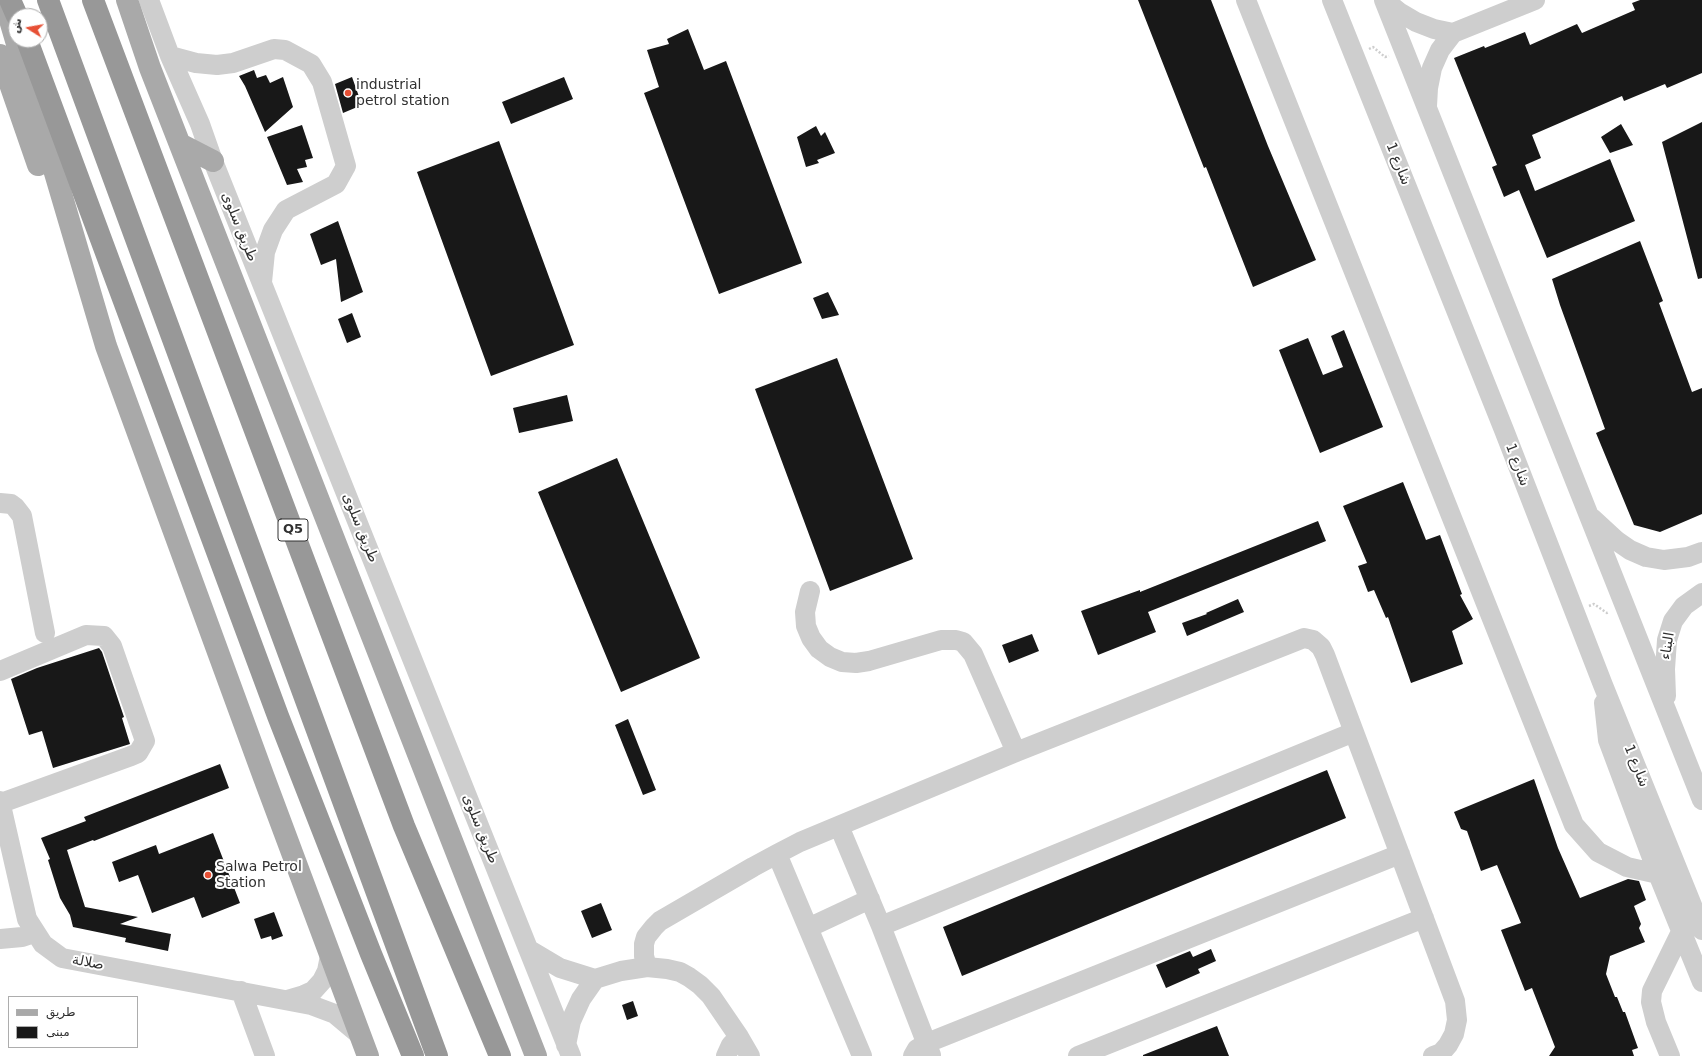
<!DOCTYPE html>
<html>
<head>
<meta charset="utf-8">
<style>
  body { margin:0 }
  #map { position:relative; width:1702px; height:1056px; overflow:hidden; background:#fff; font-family:"DejaVu Sans","Noto Sans Arabic",sans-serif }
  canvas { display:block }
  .legend { position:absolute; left:8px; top:996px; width:130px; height:52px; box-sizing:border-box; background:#fff; border:1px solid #adadad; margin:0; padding:5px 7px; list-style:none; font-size:12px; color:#313131 }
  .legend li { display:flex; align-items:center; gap:8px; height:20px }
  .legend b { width:20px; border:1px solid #adadad }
  .north { position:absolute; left:8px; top:8px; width:40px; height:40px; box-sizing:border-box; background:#fff; border:1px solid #adadad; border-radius:50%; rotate:281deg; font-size:11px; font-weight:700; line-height:16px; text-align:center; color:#313131 }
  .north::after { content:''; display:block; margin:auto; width:14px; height:18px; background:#e75035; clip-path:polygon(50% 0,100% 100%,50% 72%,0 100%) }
</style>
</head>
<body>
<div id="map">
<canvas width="1702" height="1056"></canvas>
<ul class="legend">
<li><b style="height:5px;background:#a9a9a9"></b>طريق</li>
<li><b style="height:11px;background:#181818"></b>مبنى</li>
</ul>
<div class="north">ش</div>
</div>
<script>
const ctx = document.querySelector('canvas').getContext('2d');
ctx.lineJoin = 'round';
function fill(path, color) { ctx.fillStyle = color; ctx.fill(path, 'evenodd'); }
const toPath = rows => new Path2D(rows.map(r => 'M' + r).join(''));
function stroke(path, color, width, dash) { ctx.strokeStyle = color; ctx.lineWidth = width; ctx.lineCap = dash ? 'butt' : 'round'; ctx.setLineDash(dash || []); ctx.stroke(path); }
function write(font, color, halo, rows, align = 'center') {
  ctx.font = font + ' "DejaVu Sans","Noto Sans Arabic",sans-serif'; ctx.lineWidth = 4; ctx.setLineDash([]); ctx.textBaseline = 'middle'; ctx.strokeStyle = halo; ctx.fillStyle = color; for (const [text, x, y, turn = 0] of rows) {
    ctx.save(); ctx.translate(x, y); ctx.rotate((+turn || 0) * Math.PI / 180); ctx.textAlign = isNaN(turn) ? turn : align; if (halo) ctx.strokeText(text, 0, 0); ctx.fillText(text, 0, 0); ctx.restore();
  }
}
fill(toPath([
  [1138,0,1211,0,1268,146,1316,260,1253,287,1206,167,1204,168],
  [1640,0,1702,0,1702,73,1667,88,1665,84,1624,101,1622,96,1532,135,1541,158,1525,165,1535,191,1610,159,1635,221,1547,258,1519,190,1504,197,1492,167,1497,165,1454,58,1484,46,1485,48,1525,32,1530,45,1577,24,1582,33,1635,10,1632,3],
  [688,29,704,70,726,61,802,263,719,294,644,93,659,87,647,50,669,44,667,39],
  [254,70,257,78,266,75,270,83,283,77,293,107,265,132,245,86,239,76],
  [352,77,362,105,343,113,335,84],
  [564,77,573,99,511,124,502,102],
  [1702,122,1702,278,1698,279,1662,142],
  [1621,124,1633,145,1610,153,1601,137],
  [302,125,313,158,305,160,307,167,297,169,303,182,287,185,267,137],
  [816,126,821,136,825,132,835,153,817,160,819,163,806,167,797,137],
  [499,141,574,345,491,376,417,172],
  [338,221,363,292,341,302,336,259,321,265,310,234],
  [1640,241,1663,301,1659,303,1692,392,1702,388,1702,514,1660,532,1634,525,1596,433,1605,429,1560,305,1552,279],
  [828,292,839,315,822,319,813,298],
  [352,313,361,337,347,343,338,319],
  [1344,330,1383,427,1320,453,1279,350,1308,338,1323,375,1343,367,1331,336],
  [837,358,913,559,830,591,755,389],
  [567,395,573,421,519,433,513,408],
  [617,458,700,658,621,692,538,492],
  [1403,482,1426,540,1440,535,1462,594,1460,595,1473,619,1452,631,1463,664,1411,683,1388,617,1386,618,1374,590,1368,592,1358,566,1367,563,1343,506],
  [1318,521,1326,541,1148,612,1156,632,1098,655,1081,611,1140,590,1140,592],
  [1238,599,1244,612,1187,636,1182,623,1207,614,1206,613],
  [1032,634,1039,651,1009,663,1002,645],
  [99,648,102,652,124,717,122,718,130,744,53,768,42,731,29,735,11,679,37,668],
  [628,719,656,790,643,795,615,725],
  [220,764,229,788,94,841,93,840,67,850,85,907,138,917,120,924,171,934,168,951,125,942,126,938,73,927,70,915,60,898,48,860,50,859,41,838,86,821,84,817],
  [1327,770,1346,818,962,976,943,927],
  [1534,779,1558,848,1580,898,1628,879,1639,881,1646,900,1634,906,1641,924,1639,928,1645,942,1610,956,1606,974,1615,997,1617,997,1623,1012,1625,1012,1638,1048,1632,1050,1634,1056,1549,1056,1555,1047,1532,988,1525,991,1501,930,1521,923,1497,865,1481,871,1467,831,1461,829,1454,812],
  [213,833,240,903,202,918,194,897,152,913,138,875,119,882,112,862,156,845,159,854],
  [601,903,612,930,592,938,581,911],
  [274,912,283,936,272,940,271,936,261,939,254,919],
  [1211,949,1216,961,1198,969,1200,973,1166,988,1156,965,1190,951,1193,957],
  [633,1001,638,1016,627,1020,622,1005],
  [1217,1026,1229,1056,1143,1056,1143,1055]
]), '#181818');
stroke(toPath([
  [1369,49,1373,47,1385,57,1389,56],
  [1589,606,1594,604,1607,613,1609,612]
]), '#cecece', 2.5, [2, 2]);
stroke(toPath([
  [149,0,170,56,200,124,213,161,571,1056],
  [1246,0,1574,825,1598,852,1627,867,1658,874],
  [1332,0,1504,430,1603,685,1702,930],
  [1384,0,1702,800],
  [1384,0,1399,12,1416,22,1434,29,1453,33],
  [170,56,196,63,217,65,233,63,274,49,285,50,311,64,322,82,346,166,336,184,286,210,273,230,265,252,262,282],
  [1427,106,1428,88,1432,68,1440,50,1453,33,1535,0],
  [0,503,11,504,15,507,22,516,45,633],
  [1592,518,1617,541,1630,550,1646,557,1664,560,1688,557,1702,552],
  [810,591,805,612,806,626,811,638,819,649,830,657,842,662,856,663,869,661,941,640,956,640,963,642,973,654,1016,752],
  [0,671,86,635,104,636,112,646,145,741,138,753,131,756,1,803],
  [1666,696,1665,669,1667,640,1673,621,1684,606,1702,593],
  [1604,703,1608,740,1658,874,1702,982],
  [0,801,27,919,43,944,62,958,311,1005,335,1014,360,1035],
  [839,826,881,926,931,1055],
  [777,854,862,1056],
  [881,926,1354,732],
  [808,928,870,899],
  [0,939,22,937,34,933],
  [528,949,560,968,595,979],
  [647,967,644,956,644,944,646,937,654,927,660,921,753,867,777,854,800,842,1016,752,1304,638,1313,640,1321,647,1325,655,1455,1001,1457,1020,1454,1034,1448,1045,1441,1053,1433,1056],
  [241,991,265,1056],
  [287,1000,304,995,313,991,322,981,327,971,330,956],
  [566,1045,571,1021,581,999,595,979,621,971,647,967,667,969,680,972,689,977,700,985,711,996,739,1037,750,1056],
  [726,1056,731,1045,739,1037],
  [913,1056,917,1049,927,1043,1400,854],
  [1078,1056,1424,918],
  [1670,1056,1656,1022,1651,1002,1652,991,1681,932]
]), '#cecece', 20);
stroke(toPath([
  [4,0,106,346,263,775,368,1056],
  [127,0,150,68,536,1056],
  [0,55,38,165],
  [180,144,213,161]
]), '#a9a9a9', 22);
stroke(toPath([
  [10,0,17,16],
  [48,0,437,1056],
  [93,0,404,826,500,1056],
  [27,40,278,716,371,954,413,1056]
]), '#989898', 22);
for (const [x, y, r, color] of [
  [348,93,4,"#e75035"],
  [208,875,4,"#e75035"]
]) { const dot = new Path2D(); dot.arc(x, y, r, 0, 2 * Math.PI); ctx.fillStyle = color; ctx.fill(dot); stroke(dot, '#fff', 1.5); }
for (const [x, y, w] of [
  [293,530,30]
]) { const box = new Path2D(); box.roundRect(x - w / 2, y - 11, w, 22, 3); ctx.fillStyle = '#fff'; ctx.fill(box); stroke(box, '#313131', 1); }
write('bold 13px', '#313131', null, [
  ["Q5",293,530]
]);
write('14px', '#313131', '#fff', [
  ["industrial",356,85],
  ["petrol station",356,101],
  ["Salwa Petrol",216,867],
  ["Station",216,883]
], 'left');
write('14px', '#313131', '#fff', [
  ["شارع 1",1398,164,68],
  ["طريق سلوى",239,227,68],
  ["شارع 1",1517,465,69],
  ["طريق سلوى",360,528,68],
  ["البناء",1668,646,-81],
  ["شارع 1",1636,766,68],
  ["طريق سلوى",480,829,68],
  ["صلالة",88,963,11]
]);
</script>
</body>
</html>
